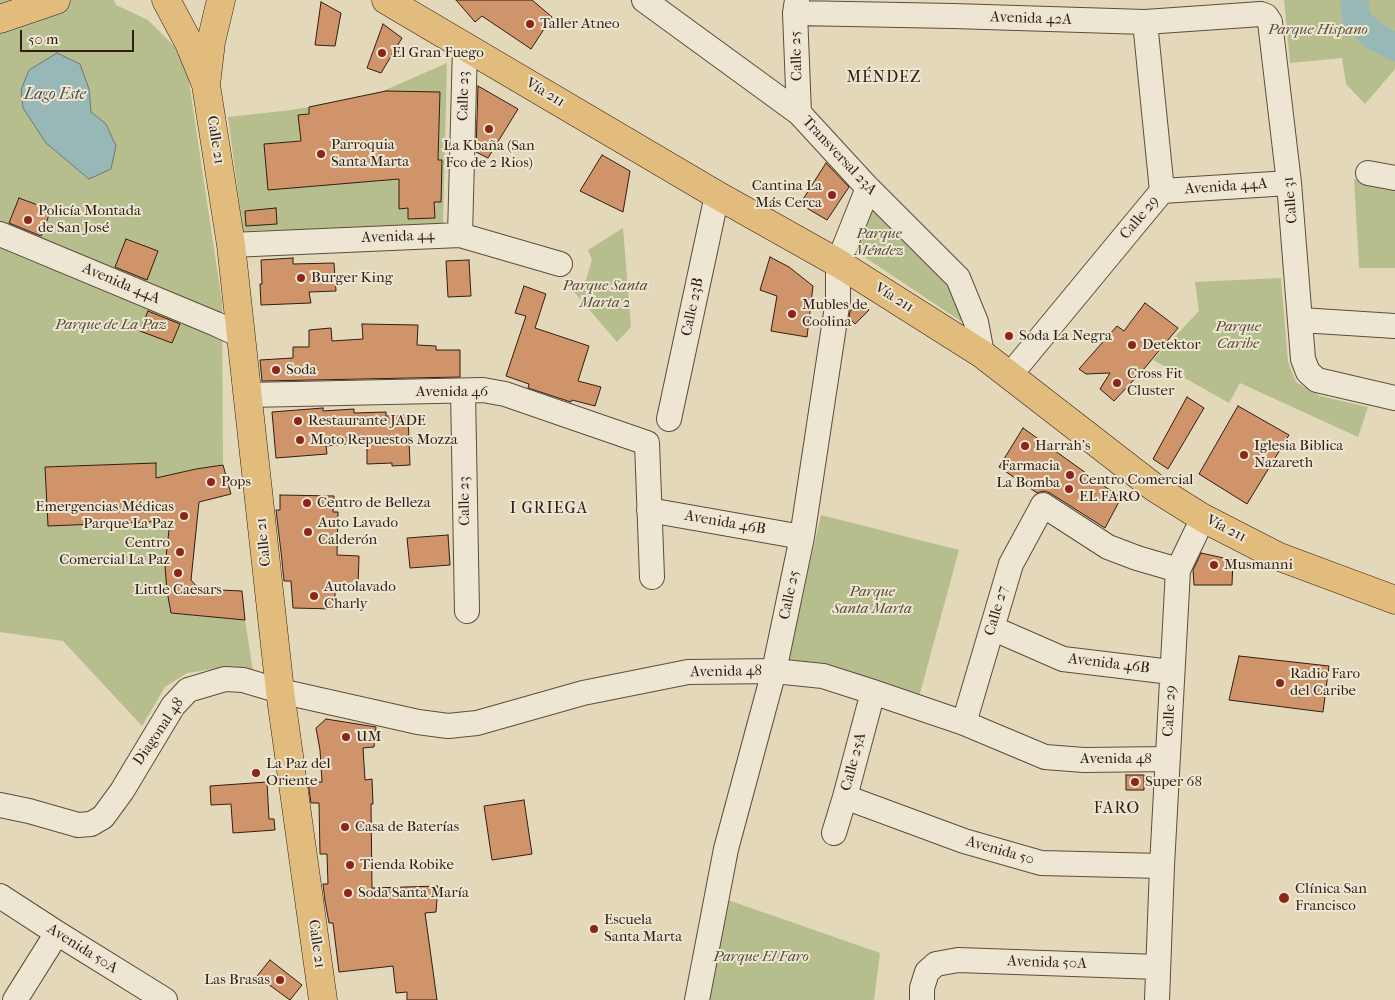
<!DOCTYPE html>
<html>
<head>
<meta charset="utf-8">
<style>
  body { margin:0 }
  #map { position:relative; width:1395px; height:1000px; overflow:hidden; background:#e3d8b9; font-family:"IM FELL French Canon",serif }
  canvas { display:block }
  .scale { position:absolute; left:20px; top:30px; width:114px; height:22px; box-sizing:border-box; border:2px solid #321d13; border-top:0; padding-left:6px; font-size:15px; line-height:18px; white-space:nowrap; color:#321d13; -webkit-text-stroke:4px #ede6d2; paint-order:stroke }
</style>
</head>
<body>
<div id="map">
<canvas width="1395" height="1000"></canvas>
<div class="scale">50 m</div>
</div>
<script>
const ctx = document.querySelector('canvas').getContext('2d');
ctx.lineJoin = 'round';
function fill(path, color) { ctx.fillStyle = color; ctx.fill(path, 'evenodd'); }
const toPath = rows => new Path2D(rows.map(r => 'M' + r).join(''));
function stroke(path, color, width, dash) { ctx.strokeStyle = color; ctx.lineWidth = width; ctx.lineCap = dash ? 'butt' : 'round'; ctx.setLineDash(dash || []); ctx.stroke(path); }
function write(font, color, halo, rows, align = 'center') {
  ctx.font = font + ' "IM FELL French Canon",serif'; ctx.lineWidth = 4; ctx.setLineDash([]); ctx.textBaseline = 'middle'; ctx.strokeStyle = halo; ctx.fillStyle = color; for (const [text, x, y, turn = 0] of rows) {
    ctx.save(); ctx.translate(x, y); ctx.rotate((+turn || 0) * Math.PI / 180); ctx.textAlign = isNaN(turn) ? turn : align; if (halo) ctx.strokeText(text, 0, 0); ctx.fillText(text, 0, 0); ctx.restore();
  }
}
fill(toPath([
  [0,0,114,0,116,5,148,20,174,46,188,75,222,302,223,465,196,469,166,476,170,508,170,523,165,566,167,591,172,613,245,620,253,671,220,668,187,673,165,687,142,726,63,641,0,632],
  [1284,0,1347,0,1350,18,1368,37,1395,51,1395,69,1365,104,1346,84,1342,58,1290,63],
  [1364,0,1395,0,1395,35,1373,19],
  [447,63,443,225,243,231,228,117,291,110,309,107,309,114,299,116,301,136,386,120,383,91],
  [339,137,268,190,264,144],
  [1354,179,1395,187,1395,268,1359,268],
  [871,208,953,285,971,328,854,250],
  [623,228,631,327,617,342,569,286,579,285,586,280,592,260,588,250],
  [1281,278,1288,362,1296,382,1320,396,1368,407,1358,437,1240,383,1229,403,1153,360,1199,311,1195,282],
  [821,515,959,550,919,697,788,659],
  [728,900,880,953,874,1000,709,1000]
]), '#b6be8e');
const water = toPath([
  [57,53,80,64,89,89,91,112,106,124,116,146,111,169,89,179,46,143,23,108,21,90,29,70,57,53]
]);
fill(water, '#97b8b7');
stroke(water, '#6f7a75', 1);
stroke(toPath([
  [1354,0,1356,18,1373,35,1395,47]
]), '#97b8b7', 28);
const building = toPath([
  [456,0,532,0,552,17,531,49,482,16,475,22,456,0],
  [321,2,341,13,335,46,315,45,321,2],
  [383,24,402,38,381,73,367,68,383,24],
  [478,86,518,109,488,158,476,152,478,86],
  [386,91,440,92,438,160,442,160,441,202,434,202,435,218,408,219,408,208,399,209,399,179,268,190,264,144,301,141,298,115,309,114,309,107,386,91],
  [602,155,630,171,623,212,580,191,602,155],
  [826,163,849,187,827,220,800,204,826,163],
  [19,198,51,210,41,236,9,223,19,198],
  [276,208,277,224,246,226,245,211,276,208],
  [126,239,158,251,147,280,115,267,126,239],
  [770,257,789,267,813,286,807,337,771,331,777,296,760,290,770,257],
  [293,258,293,264,334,263,336,291,309,292,311,303,261,305,260,284,262,284,261,260,293,258],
  [469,260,471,296,448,297,446,261,469,260],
  [524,286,546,294,535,328,589,346,578,381,601,387,595,406,572,400,571,402,528,388,529,384,506,376,526,316,515,313,524,286],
  [1145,303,1178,328,1143,370,1114,401,1100,389,1110,373,1086,374,1079,369,1117,326,1124,331,1145,303],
  [858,305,869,310,855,324,849,318,850,311,858,305],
  [148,311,180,324,172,343,140,331,148,311],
  [362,324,418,325,417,345,436,346,436,350,460,350,460,377,262,381,260,360,293,358,293,347,309,347,309,330,331,328,332,341,363,339,362,324],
  [1187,397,1204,408,1168,469,1153,459,1187,397],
  [1238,406,1289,435,1247,504,1199,474,1238,406],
  [323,408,323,411,354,409,354,413,386,412,386,416,408,415,410,465,392,466,392,463,367,464,367,442,326,446,327,454,276,458,272,412,323,408],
  [1023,428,1121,498,1105,528,1050,493,1044,491,1037,493,999,467,1023,428],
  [156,463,156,478,196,469,223,465,231,494,199,502,191,580,199,589,242,591,245,620,171,613,167,591,165,566,170,521,48,526,45,467,156,463],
  [280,495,334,496,333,512,338,512,337,555,359,556,358,585,335,584,335,609,293,608,291,581,284,581,281,552,276,510,280,510,280,495],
  [448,535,450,565,410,568,407,538,448,535],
  [1201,553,1233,560,1232,585,1194,585,1193,570,1201,553],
  [1239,656,1329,666,1323,712,1229,700,1239,656],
  [326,719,376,727,374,747,363,748,365,780,372,779,373,804,371,804,372,888,438,886,436,912,425,913,437,1000,407,1000,407,992,396,993,393,966,339,972,333,923,329,923,325,901,323,884,328,884,327,854,320,854,319,803,311,803,308,782,322,782,320,750,316,728,326,719],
  [1126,775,1144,775,1144,790,1126,790,1126,775],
  [267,782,269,819,274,819,275,830,233,833,231,804,211,805,210,786,267,782],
  [524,800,532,854,492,860,484,806,524,800],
  [270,960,302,985,290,1000,257,976,270,960]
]);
fill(building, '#d0946b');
stroke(building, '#321d13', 1);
const minor = toPath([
  [644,0,799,113,868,188,958,278,976,322,982,354],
  [797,0,795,13,799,113],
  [795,13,953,16,1145,22,1261,14,1266,16,1270,22,1289,183,1303,359,1308,372,1317,380,1395,398],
  [1368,173,1395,178],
  [1162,191,1289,183],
  [0,234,216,324,242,336],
  [460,235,465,46],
  [231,245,460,235,560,264],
  [1301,320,1395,326],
  [1010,375,1162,191,1145,22],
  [463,391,467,611],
  [248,395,483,390,505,394,647,443,652,577],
  [669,419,717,195],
  [649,510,802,537],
  [992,628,1063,659,1171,672],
  [964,723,1011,564,1043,505,1108,547,1137,558,1178,570],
  [845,797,964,841,1041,863,1162,866],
  [0,805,29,811,78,825,91,824,103,817,122,791,173,706,188,690,225,679,243,680,280,691,418,722,448,726,477,723,583,693,688,672,774,671,823,676,873,692,964,723,1045,757,1084,760,1167,759],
  [834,833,845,797,873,692],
  [0,896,57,933,165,1000],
  [15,1000,57,933],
  [697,1000,726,849,774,671,802,537,838,300,838,263,868,188],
  [922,1000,922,988,927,972,936,964,958,960,1158,967],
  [1157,1000,1162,866,1178,570,1203,518]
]);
const major = toPath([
  [166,0,189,43,205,82],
  [221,0,211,42,206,85,231,245,280,691,323,1000],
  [386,0,717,195,838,263,982,354,1155,488,1203,518,1277,556,1395,600]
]);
const highway = toPath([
  [0,19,56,0]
]);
stroke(minor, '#5e4c3c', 26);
stroke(major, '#321d13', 29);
stroke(highway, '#321d13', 29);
stroke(minor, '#ede6d2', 24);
stroke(major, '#e2bc7c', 28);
stroke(highway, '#e2bc7c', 28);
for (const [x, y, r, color] of [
  [530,24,5,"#8f2418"],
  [382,53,5,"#8f2418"],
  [489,129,5,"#8f2418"],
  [321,154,5,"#8f2418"],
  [832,195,5,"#8f2418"],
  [28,220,5,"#8f2418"],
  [301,278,5,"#8f2418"],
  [792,314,5,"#8f2418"],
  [1009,336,5,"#8f2418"],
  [1132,345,5,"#8f2418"],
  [276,370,5,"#8f2418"],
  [1117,383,5,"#8f2418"],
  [298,421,5,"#8f2418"],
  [300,440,5,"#8f2418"],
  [1025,446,5,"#8f2418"],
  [1244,455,5,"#8f2418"],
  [1070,475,5,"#8f2418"],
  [211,482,5,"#8f2418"],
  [1069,489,5,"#8f2418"],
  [307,503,5,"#8f2418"],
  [184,516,5,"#8f2418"],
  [308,532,5,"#8f2418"],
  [180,552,5,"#8f2418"],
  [1214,565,5,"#8f2418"],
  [178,573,5,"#8f2418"],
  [314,596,5,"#8f2418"],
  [1280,683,5,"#8f2418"],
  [346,737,5,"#8f2418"],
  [256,773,5,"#8f2418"],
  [1135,782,5,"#8f2418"],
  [345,827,5,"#8f2418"],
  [350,865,5,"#8f2418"],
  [348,893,5,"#8f2418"],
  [1284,898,6,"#8f2418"],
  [594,929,5,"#8f2418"],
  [280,980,5,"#8f2418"]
]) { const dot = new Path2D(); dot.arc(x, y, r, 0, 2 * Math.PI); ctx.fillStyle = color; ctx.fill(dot); stroke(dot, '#ede6d2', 2); }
write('15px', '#321d13', '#ede6d2', [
  ["Avenida 42A",1031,19,2],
  ["Calle 25",797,56,-92],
  ["Vía 211",545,93,31],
  ["Calle 23",464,96,-89],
  ["Calle 21",215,140,81],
  ["Transversal 23A",839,156,47],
  ["Avenida 44A",1226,187,-4],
  ["Calle 31",1291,200,-95],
  ["Calle 29",1140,218,-50],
  ["Avenida 44",398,237,-2],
  ["Avenida 44A",121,284,23],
  ["Vía 211",894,298,32],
  ["Calle 23B",693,307,-78],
  ["Avenida 46",452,392],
  ["Calle 23",465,501,-91],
  ["Avenida 46B",725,523,10],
  ["Vía 211",1226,529,27],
  ["Calle 21",264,542,-96],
  ["Calle 25",790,595,-78],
  ["Calle 27",997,611,-74],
  ["Avenida 46B",1109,664,7],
  ["Avenida 48",726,672,-1],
  ["Calle 29",1170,711,-87],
  ["Diagonal 48",159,732,-56],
  ["Avenida 48",1116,759],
  ["Calle 25A",854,762,-75],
  ["Avenida 50",1000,851,16],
  ["Calle 21",316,944,82],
  ["Avenida 50A",82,949,32],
  ["Avenida 50A",1047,963,2]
]);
write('15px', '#321d13', '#ede6d2', [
  ["Taller Atneo",540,24],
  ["El Gran Fuego",392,53],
  ["Parroquia",331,145],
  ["Santa Marta",331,162],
  ["La Kbaña (San",489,146,"center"],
  ["Fco de 2 Rios)",489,163,"center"],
  ["Cantina La",822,186,"right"],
  ["Más Cerca",822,203,"right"],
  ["Policía Montada",38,211],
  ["de San José",38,228],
  ["Burger King",311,278],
  ["Mubles de",802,305],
  ["Coolina",802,322],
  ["Soda La Negra",1019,336],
  ["Detektor",1142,345],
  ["Soda",286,370],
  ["Cross Fit",1127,374],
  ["Cluster",1127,391],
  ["Restaurante JADE",308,421],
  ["Moto Repuestos Mozza",310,440],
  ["Harrah's",1035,446],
  ["Iglesia Biblica",1254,446],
  ["Nazareth",1254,463],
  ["Farmacia",1060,466,"right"],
  ["La Bomba",1060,483,"right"],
  ["Centro Comercial",1079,480],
  ["EL FARO",1079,497],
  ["Pops",221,482],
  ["Centro de Belleza",317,503],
  ["Emergencias Médicas",174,507,"right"],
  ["Parque La Paz",174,524,"right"],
  ["Auto Lavado",318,523],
  ["Calderón",318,540],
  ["Centro",170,543,"right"],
  ["Comercial La Paz",170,560,"right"],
  ["Musmanni",1224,565],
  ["Autolavado",324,587],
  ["Charly",324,604],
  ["Little Caesars",178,590,"center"],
  ["Radio Faro",1290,674],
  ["del Caribe",1290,691],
  ["UM",356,737],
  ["La Paz del",266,764],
  ["Oriente",266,781],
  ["Super 68",1145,782],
  ["Casa de Baterías",355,827],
  ["Tienda Robike",360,865],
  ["Clínica San",1295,889],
  ["Francisco",1295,906],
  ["Soda Santa María",358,893],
  ["Escuela",604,920],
  ["Santa Marta",604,937],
  ["Las Brasas",270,980,"right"]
], 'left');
write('italic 15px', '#5a4d38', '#ede6d2', [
  ["Parque Hispano",1318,30],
  ["Parque",879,234],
  ["Méndez",879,251],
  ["Parque Santa",605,286],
  ["Marta 2",605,303],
  ["Parque de La Paz",111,325],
  ["Parque",1238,327],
  ["Caribe",1238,344],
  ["Parque",872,592],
  ["Santa Marta",872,609],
  ["Parque El Faro",761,957]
]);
ctx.letterSpacing = '1px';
write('16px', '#321d13', '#ede6d2', [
  ["MÉNDEZ",884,78],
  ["I GRIEGA",549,509],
  ["FARO",1117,809]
]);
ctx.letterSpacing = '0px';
write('italic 16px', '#504c44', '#ede6d2', [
  ["Lago Este",55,95]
]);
</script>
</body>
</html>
